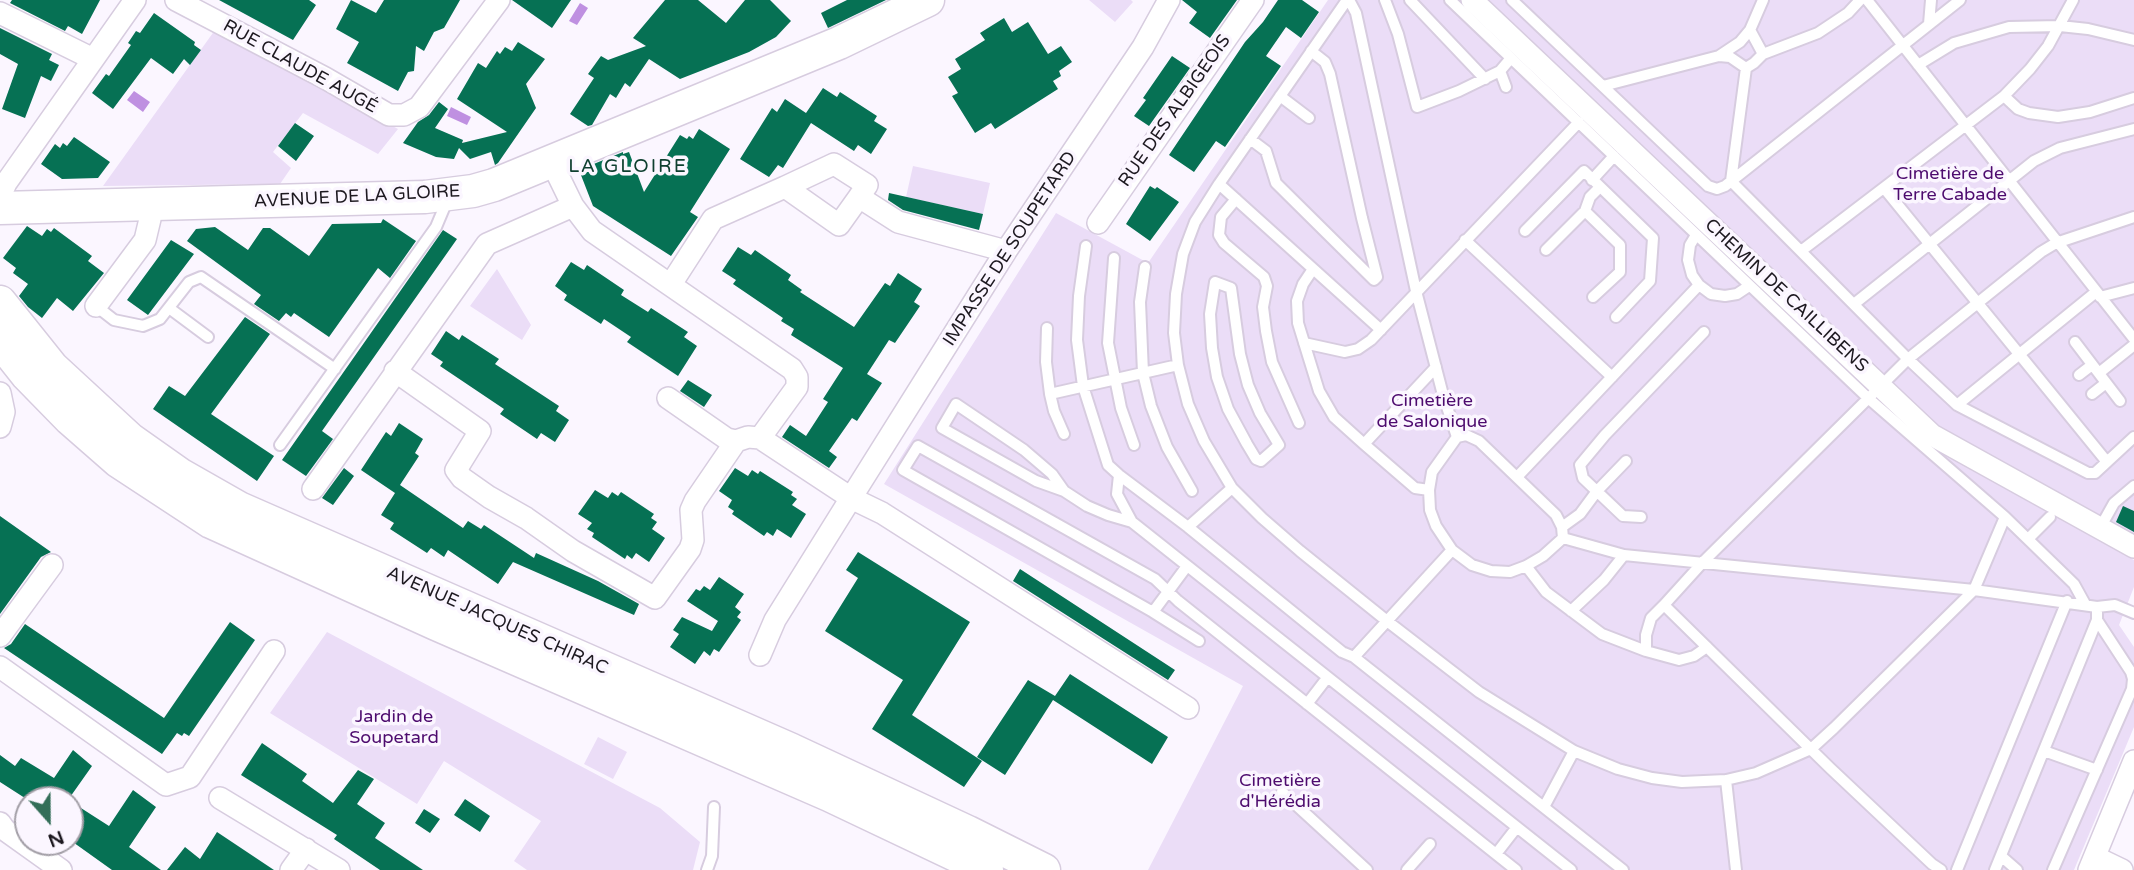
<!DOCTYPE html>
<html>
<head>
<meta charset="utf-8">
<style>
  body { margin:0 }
  #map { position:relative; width:2134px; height:870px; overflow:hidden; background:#fbf6ff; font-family:"Varela Round",sans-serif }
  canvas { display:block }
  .north { position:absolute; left:14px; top:786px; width:70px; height:70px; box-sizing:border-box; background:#fbf6ff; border:2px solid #a29ea6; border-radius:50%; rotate:159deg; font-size:19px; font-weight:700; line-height:28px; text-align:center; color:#1d1920 }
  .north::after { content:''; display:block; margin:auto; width:24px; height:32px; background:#336e58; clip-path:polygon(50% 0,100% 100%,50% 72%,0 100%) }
</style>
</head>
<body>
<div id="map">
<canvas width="2134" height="870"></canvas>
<div class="north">N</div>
</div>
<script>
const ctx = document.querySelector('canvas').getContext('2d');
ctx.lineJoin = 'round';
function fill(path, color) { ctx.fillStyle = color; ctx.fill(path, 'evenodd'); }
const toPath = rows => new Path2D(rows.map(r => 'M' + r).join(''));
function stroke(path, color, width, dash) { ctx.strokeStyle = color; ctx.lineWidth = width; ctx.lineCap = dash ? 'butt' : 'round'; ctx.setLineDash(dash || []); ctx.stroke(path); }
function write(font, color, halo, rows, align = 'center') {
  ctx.font = font + ' "Varela Round",sans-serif'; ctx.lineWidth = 7; ctx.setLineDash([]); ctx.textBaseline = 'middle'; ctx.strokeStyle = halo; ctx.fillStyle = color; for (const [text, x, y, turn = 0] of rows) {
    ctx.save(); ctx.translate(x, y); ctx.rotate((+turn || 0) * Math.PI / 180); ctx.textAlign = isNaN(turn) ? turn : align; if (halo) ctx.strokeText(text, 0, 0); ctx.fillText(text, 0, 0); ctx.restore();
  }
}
fill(toPath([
  [1089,0,1131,0,1133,2,1115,22],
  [1328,0,1456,0,1917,434,2134,560,2134,587,2119,625,2134,647,2134,727,2074,870,1148,870,1243,686,884,484,1056,213,1148,263],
  [1486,0,2134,0,2134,534,2104,521,1940,429],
  [215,30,398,129,378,154,303,113,273,152,291,168,280,184,103,186],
  [913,166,990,183,983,214,906,197],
  [497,269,531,325,522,340,470,306],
  [327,632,660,808,700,842,693,870,527,870,514,861,541,821,444,761,417,804,270,713],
  [598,737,627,752,613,779,584,764]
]), '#ebddf7');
fill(toPath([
  [580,3,588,8,577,25,569,21],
  [134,91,150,102,143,112,127,100],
  [451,107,471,117,467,125,447,116]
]), '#bf90e1');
fill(toPath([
  [12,0,100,0,82,34,68,26,65,31,10,3],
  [219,0,309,0,316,5,293,40],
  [351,0,376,13,384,0,460,0,444,28,434,32,424,51,416,46,414,71,408,72,398,91,347,63,359,42,336,29],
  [512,0,571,0,552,28],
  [665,0,698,0,726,23,745,0,770,0,791,21,776,37,749,52,680,79,649,59,630,87,625,83,616,98,610,94,592,125,588,126,570,114,594,78,588,74,601,56,608,60,646,46,633,38],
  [847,0,886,0,828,28,821,13],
  [1182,0,1237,0,1210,38,1189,23,1197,12],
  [1278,0,1302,0,1319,12,1301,38,1286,27,1266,56,1281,66,1225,147,1216,141,1194,172,1169,155,1245,42,1263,22],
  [154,13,195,42,194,45,201,50,190,65,184,59,173,74,151,58,113,109,92,93,106,74,109,76,131,45,128,43,136,31,140,33],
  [1004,18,1012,32,1028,22,1048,54,1061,46,1072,62,1059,71,1061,76,1053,81,1058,89,995,129,991,123,975,133,952,96,958,93,948,77,961,69,955,59,985,40,980,33],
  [0,28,52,54,49,60,59,65,51,81,41,76,25,118,2,109,18,64,0,54],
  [518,42,545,59,526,84,536,108,498,163,495,165,491,152,470,159,459,148,454,159,436,157,403,143,418,122,429,115,439,102,448,109,435,128,463,140,462,143,507,132,457,99,478,63,486,68,497,51,500,54,505,47,512,51],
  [1172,56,1190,68,1149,126,1134,116,1146,100,1143,98],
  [823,88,837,97,840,92,877,116,874,121,887,129,871,154,858,145,854,151,811,123,783,168,778,165,769,177,740,159,772,108,777,112,785,99,806,113],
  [295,123,314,136,296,161,278,146],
  [699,129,730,149,690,212,698,217,671,256,593,206,579,170,623,152,623,154,629,152,644,192,680,135,687,139,689,136,693,139],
  [74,137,110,162,98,178,62,179,41,164,55,144,60,148,63,143,67,146],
  [1150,186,1155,189,1157,187,1179,202,1150,241,1126,224],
  [889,193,983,214,979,230,903,210,888,200],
  [383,219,416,241,390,278,378,268,329,337,294,313,291,317,286,313,279,321,254,304,261,295,187,241,196,229,215,227,248,250,263,228,270,228,309,256,332,224,381,223],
  [27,226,42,236,47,229,51,232,54,228,92,256,88,261,104,273,73,311,57,298,42,318,28,307,19,296,28,284,13,273,16,268,3,258],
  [443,230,457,239,322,431,333,439,306,476,282,460],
  [171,240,194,254,148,315,127,300],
  [738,247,751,255,755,250,791,275,788,280,802,290,800,292,854,327,885,283,890,286,898,273,922,289,914,302,920,306,895,343,889,340,867,374,882,383,857,421,852,418,829,451,837,457,829,468,782,437,790,425,806,436,828,402,823,399,843,368,791,335,794,329,781,321,783,318,733,284,736,280,722,271],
  [571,262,584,270,587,265,624,290,621,295,648,312,651,308,688,332,684,337,697,346,678,376,627,342,631,337,604,319,601,324,564,300,567,295,555,286],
  [245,317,270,334,211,414,274,456,257,481,153,409,169,386,185,396],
  [446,331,459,340,462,335,499,359,495,364,559,406,556,411,569,420,555,442,541,433,537,439,500,414,504,409,440,366,443,362,431,354],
  [688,380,712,395,704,407,680,391],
  [399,423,423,439,415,453,419,456,400,485,463,528,468,521,481,529,484,525,534,558,536,553,598,581,639,604,634,615,513,562,498,584,448,550,444,557,431,548,427,553,390,529,394,523,381,515,395,493,361,470,386,432,391,436],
  [344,468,354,476,333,505,322,498],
  [735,468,748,476,752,470,758,474,760,471,793,492,791,495,797,499,792,505,806,514,791,538,777,529,773,536,767,532,764,536,732,514,734,511,728,507,732,500,719,491],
  [595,490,608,498,612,492,618,496,621,492,654,514,651,518,657,522,652,529,665,538,649,562,636,553,632,559,627,555,625,559,592,537,594,533,587,529,592,523,578,514],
  [2123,506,2134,511,2134,532,2116,522],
  [0,516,51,552,41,557,0,614],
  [858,552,970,622,912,715,982,761,964,787,872,729,903,680,825,631,858,578,846,570],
  [1020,569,1175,670,1168,680,1013,581],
  [719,577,744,594,735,607,741,612,737,617,741,620,719,652,714,649,710,656,704,651,695,664,670,647,679,634,673,630,682,617,712,631,718,621,687,601,696,589,700,591,704,586,710,590],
  [230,622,255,640,189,736,184,733,182,736,177,733,162,754,4,648,11,644,25,624,164,718],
  [1070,674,1168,737,1152,764,1053,700,1005,775,977,757,1028,680,1055,696],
  [262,743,307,774,302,781,333,803,358,770,374,779,357,804,385,823,375,838,423,870,380,870,334,839,337,835,241,775],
  [73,750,92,766,68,800,28,800,0,782,0,755,15,766,21,758,54,778],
  [133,790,156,807,129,847,161,870,112,870,70,840,70,801,109,826],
  [465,799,490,816,480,832,454,815],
  [424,809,440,819,430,833,415,823],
  [217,832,274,870,167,870,185,847,200,859]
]), '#067154');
const lane = toPath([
  [1347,0,1219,184,1195,222,1183,254,1176,294,1174,333,1178,365,1188,404,1204,441,1232,488,1262,518,1300,551,1387,621,1479,692,1574,751,1618,769,1652,778,1682,782,1726,780,1756,773,1811,749,1834,728,1974,590,2005,517],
  [1349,0,1356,13,1416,291,1443,395,1457,437],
  [1385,0,1398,34,1417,107,1459,91,1500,71,1511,58],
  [1410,0,1485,79],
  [1450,0,1868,398,2005,517,2074,584,2085,604],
  [1512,0,1708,186,1717,189,1725,186,1960,0],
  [1860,0,1848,13,1818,33,1763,54,1754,63,1746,68,1731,181,1908,359,1957,405,2088,473,2095,473,2134,437],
  [1867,0,2134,339],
  [1929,24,1931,0],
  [1750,30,1763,54],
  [1719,56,1730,57,1746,68],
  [1918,65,1954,43,2009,27,2060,26,2088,29,2134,40],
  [1500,71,1506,87],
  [1603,86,1719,56,1740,42,1750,30,1763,0],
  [1280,96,1309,118],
  [2004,96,2018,109,2029,113,2058,117,2090,112,2134,98],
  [1250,139,1266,151,1276,183,1374,280,1377,277,1362,218,1330,74,1325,62,1311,51],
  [1592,180,1614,156],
  [1219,184,1381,330],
  [1884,188,2107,462],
  [1236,199,1221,217,1219,235,1224,243,1264,277,1267,286,1263,307,1266,331,1272,362,1299,423],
  [1585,211,1590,197,1600,187],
  [1525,231,1584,171,1653,238,1650,281,1616,317],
  [1696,235,1690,245,1688,260,1692,275,1699,285,1711,294,1725,296,1737,294,1749,286],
  [1465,240,1612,377],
  [1086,246,1079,296,1077,340,1083,386,1108,465,1119,475,1188,527,1342,652,1354,657],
  [1546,250,1585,211,1620,245,1620,272,1593,297],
  [1801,251,2004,96,2030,69,2048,46,2073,0],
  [1114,258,1108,343,1121,408,1134,445],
  [1145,267,1140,302,1143,373,1151,406,1167,447,1192,491],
  [1313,269,1303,284,1297,301,1298,323,1319,391,1334,417,1364,444,1415,488,1429,490],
  [1215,282,1231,288,1240,354,1248,385,1260,413,1279,445,1261,461,1256,459,1247,444,1228,409,1217,377,1212,348,1210,314,1215,282],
  [2100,297,2134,288],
  [1854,304,2034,161,2060,148,2134,129],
  [96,306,114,320,143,326,160,319,189,282,201,277,335,369],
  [169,308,208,337],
  [1047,328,1046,362,1050,394,1178,365],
  [2075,342,2120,401],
  [1304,343,1345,352,1358,349,1371,340,1579,122],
  [2099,373,2134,345],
  [2079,375,2092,365],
  [1050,394,1054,411,1064,434],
  [2092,394,2106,383],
  [1957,405,2096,292],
  [1466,435,1479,441,1556,515,1562,527,1563,538,1543,556,1526,566,1510,572,1491,571,1472,565,1452,550,1436,526,1430,510,1429,490,1432,472,1457,437,1466,435],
  [1364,444,1436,367],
  [280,445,436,227,444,208,444,198],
  [1119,475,1117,494,1132,522],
  [1517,477,1699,285],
  [1064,491,1052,474,1024,450,956,404,942,428,1036,481,1064,491,1087,506,1108,515,1132,522,1571,870],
  [1641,517,1623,516,1583,478,1580,465,1605,435,1704,332],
  [1188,527,1232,488],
  [1562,527,1580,514,1597,491,1626,461],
  [2100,528,2114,503,2134,486],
  [1563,538,1624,555,1974,590,2097,607,2097,620,2131,672,2133,679,2132,689,2053,870],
  [2028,539,2050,517],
  [1452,550,1354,657,1623,870],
  [1187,566,1153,612,1199,641],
  [1526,566,1546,592,1602,634,1646,651,1679,660,1694,656,1707,647],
  [2097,607,2115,605,2134,613],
  [1571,611,1604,580,1624,555],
  [1153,612,903,470,918,446,1155,579,1178,601,1516,870],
  [1646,651,1646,635,1651,618,1664,605],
  [1307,704,1327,678],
  [2044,751,2097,770],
  [1726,780,1736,870],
  [1282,792,1367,870],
  [1544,807,1574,751],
  [1496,854,1517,827],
  [2001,856,2017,870],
  [707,870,712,856,714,807],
  [1407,870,1430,844],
  [1941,870,1932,864,1830,768,1664,605,1703,562,1908,359,2041,252,2056,243,2134,217],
  [1957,870,2067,601],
  [1995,870,2097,620]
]);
const street = toPath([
  [176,0,325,78,389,115,404,115,419,107,499,0],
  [1472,0,1932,435,2134,547],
  [0,13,93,59],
  [551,161,573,206,592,231,792,369,797,377,797,387,760,438],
  [785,187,834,164,867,185,859,197],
  [0,196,6,183,135,0],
  [1098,223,1253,0],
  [671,284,713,219,785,187,839,225,859,197,898,222,1006,251],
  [96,306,145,240,150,219,149,204],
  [395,371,480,431,456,470,462,478,489,497,526,518,573,551,655,598,690,549,693,540,691,510,695,501,736,441],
  [0,393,4,412,0,427],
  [668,398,727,439,736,441,748,437,760,438,851,498,882,513,1188,708],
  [313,489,487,244,573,206],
  [0,636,52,565],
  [760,655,775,620,851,498,1006,251,1143,47,1169,0],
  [0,667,166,785,190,777,274,651],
  [220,798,339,870],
  [0,823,5,830,61,870],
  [2095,857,2122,870],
  [291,870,306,849],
  [2089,870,2134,761]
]);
const secondary = toPath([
  [0,208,425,197,473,191,494,185,839,43,928,0],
  [0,302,52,367,130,439,181,475,239,508,792,750,968,832,1044,870],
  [0,341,27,375,70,419,118,461,211,522,436,624,829,795,987,870]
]);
stroke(lane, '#d7ccdf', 14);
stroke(street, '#d7ccdf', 24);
stroke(secondary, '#d7ccdf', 35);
stroke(lane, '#fff', 10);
stroke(street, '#fff', 21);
stroke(secondary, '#fff', 32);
write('18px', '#1d1920', '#fbf6ff', [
  ["RUE CLAUDE AUGÉ",300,67,29],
  ["RUE DES ALBIGEOIS",1175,111,-55],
  ["AVENUE DE LA GLOIRE",357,197,-3],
  ["IMPASSE DE SOUPETARD",1010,249,-57],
  ["CHEMIN DE CAILLIBENS",1786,296,43],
  ["AVENUE JACQUES CHIRAC",497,621,24]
]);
write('18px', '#4d0b6e', '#fbf6ff', [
  ["Cimetière de",1950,174],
  ["Terre Cabade",1950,195],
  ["Cimetière",1432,401],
  ["de Salonique",1432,422],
  ["Jardin de",394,717],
  ["Soupetard",394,738],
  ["Cimetière",1280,781],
  ["d'Hérédia",1280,802]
]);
ctx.letterSpacing = '2px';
write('19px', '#0f4030', '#fbf6ff', [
  ["LA GLOIRE",628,167]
]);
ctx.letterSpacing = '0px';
</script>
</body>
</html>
